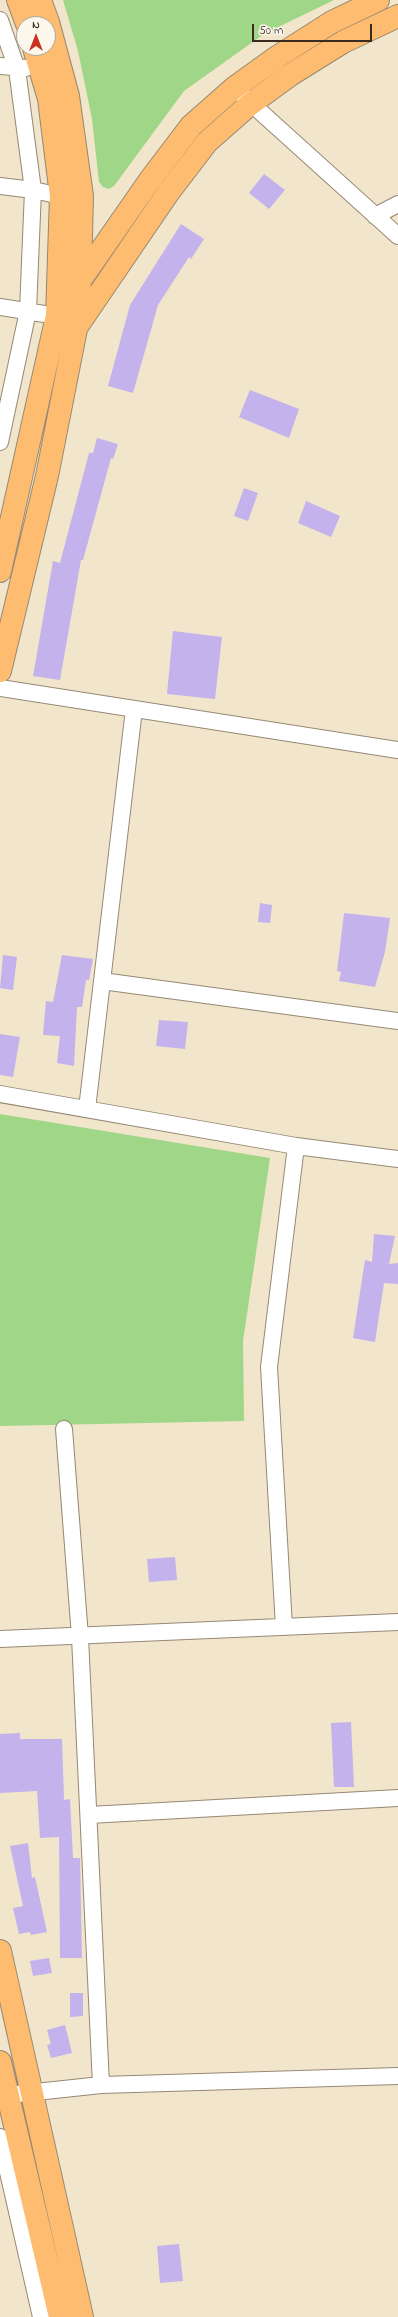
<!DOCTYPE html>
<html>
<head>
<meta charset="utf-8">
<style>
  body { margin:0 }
  #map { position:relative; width:398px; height:2317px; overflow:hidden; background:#f1e6cb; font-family:"Indie Flower",sans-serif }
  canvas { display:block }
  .north { position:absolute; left:16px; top:16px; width:40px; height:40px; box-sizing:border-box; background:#fbf7ec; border:1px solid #aea59a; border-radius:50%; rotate:0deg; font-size:11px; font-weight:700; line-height:16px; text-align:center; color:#3b2a1e }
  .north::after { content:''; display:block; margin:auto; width:14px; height:18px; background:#c8321e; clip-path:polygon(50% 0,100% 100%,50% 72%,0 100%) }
  .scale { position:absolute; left:252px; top:24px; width:120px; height:18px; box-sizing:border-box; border:2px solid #3b2a1e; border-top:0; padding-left:5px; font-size:12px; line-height:14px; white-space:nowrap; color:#3b2a1e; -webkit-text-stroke:3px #fbf7ec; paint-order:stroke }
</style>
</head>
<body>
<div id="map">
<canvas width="398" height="2317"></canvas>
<div class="north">N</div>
<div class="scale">50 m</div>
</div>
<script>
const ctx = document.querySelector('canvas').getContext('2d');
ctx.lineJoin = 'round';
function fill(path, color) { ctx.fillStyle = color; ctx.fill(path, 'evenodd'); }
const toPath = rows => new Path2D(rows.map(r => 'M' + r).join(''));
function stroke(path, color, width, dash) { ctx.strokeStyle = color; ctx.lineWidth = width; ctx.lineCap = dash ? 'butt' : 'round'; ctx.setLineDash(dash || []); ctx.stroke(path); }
fill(toPath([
  [63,0,334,0,264,34,184,91,114,186,109,189,103,187,99,182,92,119,78,51],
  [0,1114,270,1158,243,1341,244,1421,0,1426]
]), '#a0d687');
fill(toPath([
  [264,174,285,190,269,209,249,193],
  [181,224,204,239,191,259,189,257,158,305,133,393,108,386,130,305],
  [250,390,299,409,289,438,239,417],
  [97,438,118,444,113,459,111,458,83,560,81,560,60,680,33,676,53,561,60,563,89,453,93,453],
  [244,488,258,493,248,521,234,516],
  [306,501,340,516,331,537,298,523],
  [173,631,222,637,215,699,167,694],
  [260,903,272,905,270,923,258,922],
  [344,913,390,918,385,952,375,987,339,981,341,972,337,971],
  [3,955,17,957,13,990,0,988],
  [62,955,93,959,89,980,86,980,82,1007,77,1007,74,1066,57,1063,60,1036,43,1035,46,1001,53,1002],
  [159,1020,188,1022,185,1049,156,1046],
  [0,1034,20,1037,13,1077,0,1075],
  [374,1234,395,1236,389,1264,398,1263,398,1284,384,1283,375,1342,353,1338,365,1260,372,1262],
  [175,1557,177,1580,149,1582,147,1559],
  [351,1722,354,1787,334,1787,331,1723],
  [20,1733,20,1739,62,1739,64,1800,70,1799,73,1858,80,1858,82,1958,60,1958,59,1837,40,1838,37,1791,0,1793,0,1734],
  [28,1843,32,1878,35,1877,47,1932,31,1935,30,1932,19,1934,13,1908,23,1906,10,1846],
  [49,1958,52,1973,33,1976,30,1961],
  [70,1993,83,1993,83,2016,70,2017],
  [65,2025,72,2053,51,2058,47,2045,51,2044,47,2030],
  [179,2244,183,2281,160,2283,157,2246]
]), '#c3b2eb');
const minor = toPath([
  [0,20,17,69,33,190,28,311,0,442],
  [0,66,26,68],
  [244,97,398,236],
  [0,186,33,190,61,196,71,196],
  [375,216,398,204],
  [0,307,57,316],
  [0,688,398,750],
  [102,981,398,1021],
  [0,1094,296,1146,398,1159],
  [87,1109,134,709],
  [64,1429,80,1637,101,2085],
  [284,1627,269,1367,296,1146],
  [0,1639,398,1622],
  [89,1815,398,1798],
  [0,2101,8,2095,101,2085,398,2076],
  [0,2137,41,2317]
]);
const primary = toPath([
  [18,0,27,24],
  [79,282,150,180,191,126,234,88,277,57,332,22,378,0],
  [78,325,168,193,207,142,249,105,290,75,343,42,398,16],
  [0,571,57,316,61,196,49,99,34,48],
  [0,671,47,476,79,314,82,196,68,96,48,22,40,0],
  [0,1951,82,2317],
  [0,2062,60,2317]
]);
stroke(minor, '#968874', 18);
stroke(primary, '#968874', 24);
stroke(minor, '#fff', 16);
stroke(primary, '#fdbc6f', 22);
</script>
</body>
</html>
